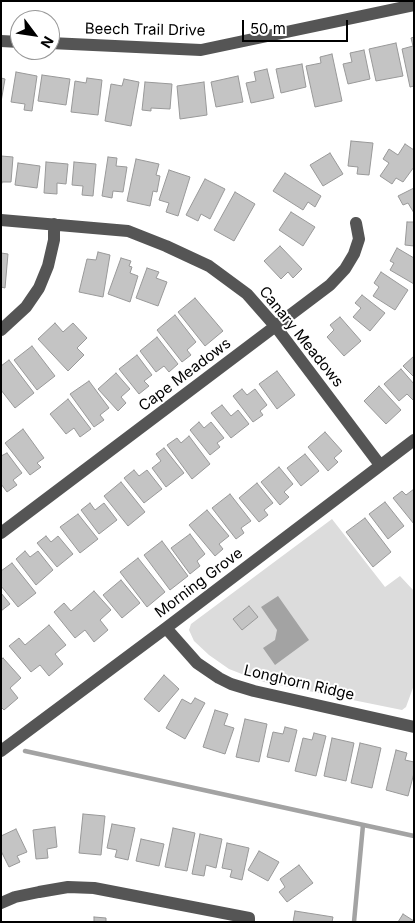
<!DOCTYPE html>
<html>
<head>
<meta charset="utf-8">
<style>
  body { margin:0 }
  #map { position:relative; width:415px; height:923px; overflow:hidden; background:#fff; font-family:Inter,sans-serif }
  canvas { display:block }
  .frame { position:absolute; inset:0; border:2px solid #000; pointer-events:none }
  .north { position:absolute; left:10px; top:10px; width:50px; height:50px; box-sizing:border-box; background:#fff; border:1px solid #999; border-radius:50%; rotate:121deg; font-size:14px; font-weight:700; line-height:20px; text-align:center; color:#000 }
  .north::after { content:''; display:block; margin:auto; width:18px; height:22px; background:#000; clip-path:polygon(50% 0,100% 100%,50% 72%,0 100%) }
  .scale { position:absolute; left:242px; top:20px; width:106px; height:22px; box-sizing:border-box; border:2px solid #000; border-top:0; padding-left:6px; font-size:15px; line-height:18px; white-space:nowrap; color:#000; -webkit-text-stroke:4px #fff; paint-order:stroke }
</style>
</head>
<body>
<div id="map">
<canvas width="415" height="923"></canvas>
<div class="frame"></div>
<div class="north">N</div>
<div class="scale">50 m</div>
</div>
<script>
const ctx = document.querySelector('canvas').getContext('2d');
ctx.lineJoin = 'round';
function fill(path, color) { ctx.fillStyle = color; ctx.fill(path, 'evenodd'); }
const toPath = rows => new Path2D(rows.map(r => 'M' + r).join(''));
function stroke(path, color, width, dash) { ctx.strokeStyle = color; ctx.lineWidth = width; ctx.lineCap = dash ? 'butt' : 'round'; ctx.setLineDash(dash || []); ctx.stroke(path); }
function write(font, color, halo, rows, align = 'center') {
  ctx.font = font + ' Inter,sans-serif'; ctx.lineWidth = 4; ctx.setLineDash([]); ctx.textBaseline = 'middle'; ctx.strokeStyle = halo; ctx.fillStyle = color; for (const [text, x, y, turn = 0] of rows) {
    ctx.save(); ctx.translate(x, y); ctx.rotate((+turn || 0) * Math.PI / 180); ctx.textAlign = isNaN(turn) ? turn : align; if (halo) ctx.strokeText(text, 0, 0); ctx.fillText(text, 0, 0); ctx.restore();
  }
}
fill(toPath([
  [332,519,385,587,400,576,414,591,414,685,406,707,402,710,264,682,247,676,229,669,209,655,194,641,189,630,191,624]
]), '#dcdcdc');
fill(toPath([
  [278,596,309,640,275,665,263,648,275,640,277,630,261,607]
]), '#a3a3a3');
stroke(toPath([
  [25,751,414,836],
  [354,922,363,825]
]), '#a3a3a3', 4.5);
const building = toPath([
  [414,37,414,86,410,87,402,49,413,46,411,38,414,37],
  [396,43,403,76,376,81,369,49,396,43],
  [364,50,370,79,348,84,343,64,352,62,350,53,364,50],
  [332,54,342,101,315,107,306,66,321,63,320,57,332,54],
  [302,64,306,87,281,93,276,69,302,64],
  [267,69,274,98,251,103,246,83,256,81,254,72,267,69],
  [16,72,37,76,32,111,24,110,25,104,11,102,16,72],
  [42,75,70,79,66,105,38,101,42,75],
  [238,76,243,102,216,107,211,82,238,76],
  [1,78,5,79,1,102,1,78],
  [87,78,102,80,98,115,71,112,75,81,86,83,87,78],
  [124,79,139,82,131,126,105,121,111,84,122,86,124,79],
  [145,82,172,84,170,109,151,108,151,111,142,110,145,82],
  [204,82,207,115,180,119,177,86,204,82],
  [351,141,373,143,369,175,357,174,358,167,348,166,351,141],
  [405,144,414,150,414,167,403,182,396,178,392,184,380,176,389,163,383,159,389,149,398,155,405,144],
  [330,153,343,174,323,186,310,165,330,153],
  [1,156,13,157,11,182,2,182,1,187,1,156],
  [108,157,117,158,116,166,127,167,123,192,113,191,112,198,102,196,108,157],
  [136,159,159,164,156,175,160,176,157,192,153,191,150,206,127,201,136,159],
  [46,162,68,164,66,184,57,183,57,194,44,193,46,162],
  [74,162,96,164,93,196,82,195,83,186,72,185,74,162],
  [18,163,40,166,37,188,15,185,18,163],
  [169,170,190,177,178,216,166,212,169,203,159,200,169,170],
  [285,173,321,196,315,207,308,202,303,210,273,191,285,173],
  [205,179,225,189,210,219,201,214,198,221,186,215,205,179],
  [414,188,414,213,408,203,403,205,398,196,414,188],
  [235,192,255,204,234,241,214,230,235,192],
  [291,212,315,227,303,246,279,230,291,212],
  [407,222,414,222,414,246,405,245,407,222],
  [280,246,302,269,293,278,288,272,281,279,264,261,280,246],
  [397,248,414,258,414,284,390,270,394,263,390,261,397,248],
  [98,252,110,255,103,297,79,292,87,259,96,260,98,252],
  [1,253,8,254,5,288,1,287,1,253],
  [121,258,131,261,129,266,132,267,130,273,138,276,130,302,108,294,121,258],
  [147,268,159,272,156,278,167,282,158,306,136,298,147,268],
  [381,272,408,290,395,310,373,296,379,287,374,283,381,272],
  [362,295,385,313,370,331,353,317,361,308,355,303,362,295],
  [195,298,223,331,205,346,178,312,195,298],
  [175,315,196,342,187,350,191,355,182,362,157,330,175,315],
  [340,317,361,341,344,356,327,337,334,330,330,325,340,317],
  [55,323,63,332,73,323,87,338,77,348,84,355,68,371,38,339,55,323],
  [157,337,178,364,169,372,164,366,156,372,140,351,157,337],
  [32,346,55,376,37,390,14,360,32,346],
  [137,355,152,375,144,381,149,386,139,394,119,369,137,355],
  [414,356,414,377,403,366,414,356],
  [9,360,34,393,15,408,1,390,1,366,9,360],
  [401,369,414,384,414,401,407,394,399,401,384,384,401,369],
  [277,371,295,395,277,409,259,384,277,371],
  [116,373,130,389,121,397,126,403,118,411,98,389,116,373],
  [89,381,109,408,100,415,104,420,94,427,70,394,89,381],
  [379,386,401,410,386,424,364,401,379,386],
  [242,389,247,395,255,389,267,405,260,411,263,415,253,422,233,396,242,389],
  [68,399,91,429,80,437,74,428,66,434,50,414,68,399],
  [222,405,231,416,238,410,249,424,231,438,211,413,222,405],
  [199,422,204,428,211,422,224,438,217,443,220,447,210,455,190,430,199,422],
  [23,429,44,458,37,463,41,467,30,475,5,443,23,429],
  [325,432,342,451,334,458,338,462,328,471,308,447,325,432],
  [189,436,210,464,192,479,167,445,177,438,181,443,189,436],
  [164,448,184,473,166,487,152,468,161,461,156,454,164,448],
  [7,453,22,473,13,480,17,485,7,492,1,484,1,456,7,453],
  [305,454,319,471,301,486,287,468,305,454],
  [279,467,293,484,284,492,289,497,280,505,261,482,279,467],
  [134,470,139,476,147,470,162,489,144,503,124,478,134,470],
  [121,482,145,512,128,526,104,496,121,482],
  [257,483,273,503,264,510,268,515,259,522,239,498,257,483],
  [414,489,414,524,393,498,402,491,406,495,414,489],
  [230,494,251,521,241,528,244,533,236,539,212,508,230,494],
  [385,502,404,526,388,539,369,514,385,502],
  [90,503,95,510,104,503,117,520,99,534,81,510,90,503],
  [207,510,229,536,219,544,223,549,215,556,189,525,207,510],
  [78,514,98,539,80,553,60,527,78,514],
  [365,518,391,552,373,567,346,532,365,518],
  [190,534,205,554,197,561,200,566,190,574,171,548,190,534],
  [46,536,51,542,58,536,73,554,57,567,37,543,46,536],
  [162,541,188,576,170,590,144,555,162,541],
  [25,551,30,557,38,551,53,570,36,585,16,559,25,551],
  [138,558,165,592,147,607,120,572,138,558],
  [12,563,36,593,18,607,1,586,1,571,12,563],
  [121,580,140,603,122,618,103,595,121,580],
  [94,591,111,610,100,620,108,630,94,642,85,630,75,638,54,612,64,603,71,611,94,591],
  [1,593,10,604,1,611,1,593],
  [249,606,258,617,242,630,233,619,249,606],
  [49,625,66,645,55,654,63,664,49,676,40,665,31,672,9,646,19,638,25,645,49,625],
  [3,658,21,678,10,688,18,698,4,710,1,707,1,660,3,658],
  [164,675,179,689,159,712,144,699,164,675],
  [195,698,205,703,185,739,166,728,182,699,191,704,195,698],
  [215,710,228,714,224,725,234,728,225,754,203,747,215,710],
  [245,719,267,724,259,762,236,757,245,719],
  [285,727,297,730,289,762,267,757,273,732,283,734,285,727],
  [314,733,326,736,316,776,295,771,303,738,312,740,314,733],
  [332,738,354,743,346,781,324,776,332,738],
  [360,743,381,748,372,788,351,783,360,743],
  [396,750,407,753,405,760,414,762,414,773,408,796,386,790,396,750],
  [83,814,105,816,101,855,79,853,83,814],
  [112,824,135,828,128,860,115,857,117,850,107,848,112,824],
  [55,827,57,847,47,849,48,858,36,859,33,830,55,827],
  [173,828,195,833,187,871,165,867,173,828],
  [16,829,27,852,17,856,20,862,9,867,1,851,1,836,16,829],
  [200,834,222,839,216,868,206,865,204,876,192,874,200,834],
  [141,839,164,844,159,866,136,861,141,839],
  [227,843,249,848,242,880,230,877,232,870,222,868,227,843],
  [259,851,279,862,268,881,248,870,259,851],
  [299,865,313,883,287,902,279,892,285,887,280,879,299,865],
  [295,911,333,917,332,922,293,922,295,911],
  [403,914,414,921,414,922,398,922,403,914],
  [94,917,106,918,106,922,94,922,94,917]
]);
fill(building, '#c4c4c4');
stroke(building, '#999', 1);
stroke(toPath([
  [1,41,20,42],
  [50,43,201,50,414,5],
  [1,220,128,231,166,246,209,266,247,294,276,327,380,465],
  [1,330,26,307,39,288,48,266,54,240,54,224],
  [1,533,330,285,345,269,354,254,359,239,356,223],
  [166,628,197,663,219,678,231,684,254,691,414,727],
  [1,751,166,628,414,440],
  [1,903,15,897,39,892,68,887,94,888,249,918,249,922]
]), '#555', 12);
write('15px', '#000', '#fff', [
  ["Beech Trail Drive",145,30,1],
  ["Canary Meadows",301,337,51],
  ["Cape Meadows",185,375,-37],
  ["Morning Grove",199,583,-37],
  ["Longhorn Ridge",299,683,13]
]);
</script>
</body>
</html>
